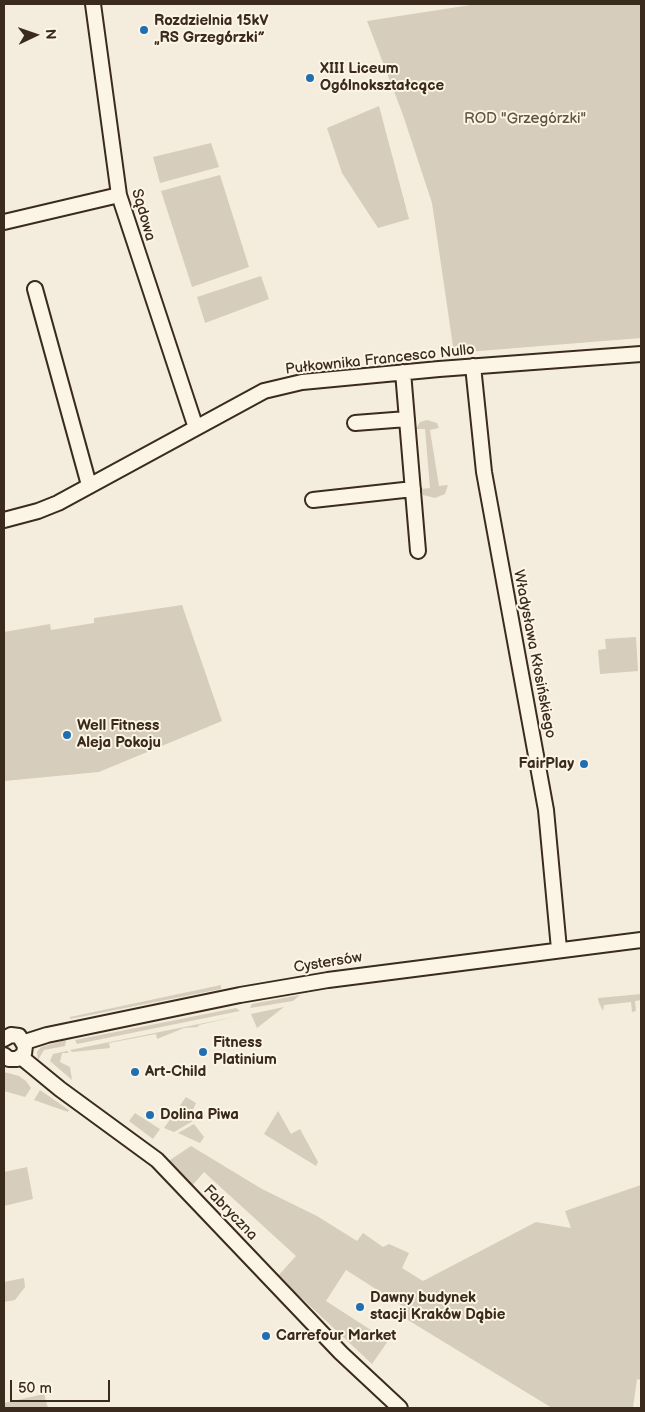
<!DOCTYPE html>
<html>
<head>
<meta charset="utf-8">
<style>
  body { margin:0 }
  #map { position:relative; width:645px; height:1412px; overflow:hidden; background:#f4eddd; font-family:"Balsamiq Sans",sans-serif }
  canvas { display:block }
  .frame { position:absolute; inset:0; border:5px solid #3b2a1e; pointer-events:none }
  .north { position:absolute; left:10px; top:10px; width:50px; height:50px; -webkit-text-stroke:4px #fcf5e5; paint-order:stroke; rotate:87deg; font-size:14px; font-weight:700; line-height:20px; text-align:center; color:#3b2a1e }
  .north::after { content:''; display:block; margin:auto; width:18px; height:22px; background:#3b2a1e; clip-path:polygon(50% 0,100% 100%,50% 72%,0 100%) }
  .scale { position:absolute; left:10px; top:1380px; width:100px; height:22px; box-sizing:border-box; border:2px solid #3b2a1e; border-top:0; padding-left:6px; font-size:15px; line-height:18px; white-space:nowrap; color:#3b2a1e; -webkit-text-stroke:4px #fcf5e5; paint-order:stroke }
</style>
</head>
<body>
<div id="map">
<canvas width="645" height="1412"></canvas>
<div class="frame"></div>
<div class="north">N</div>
<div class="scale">50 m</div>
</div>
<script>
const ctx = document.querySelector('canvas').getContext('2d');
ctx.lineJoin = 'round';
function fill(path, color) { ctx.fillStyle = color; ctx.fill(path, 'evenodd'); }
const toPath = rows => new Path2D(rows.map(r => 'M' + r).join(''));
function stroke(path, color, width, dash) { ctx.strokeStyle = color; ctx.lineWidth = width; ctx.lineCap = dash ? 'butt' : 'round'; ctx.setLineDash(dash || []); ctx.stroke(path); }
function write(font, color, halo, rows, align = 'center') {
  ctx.font = font + ' "Balsamiq Sans",sans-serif'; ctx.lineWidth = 4; ctx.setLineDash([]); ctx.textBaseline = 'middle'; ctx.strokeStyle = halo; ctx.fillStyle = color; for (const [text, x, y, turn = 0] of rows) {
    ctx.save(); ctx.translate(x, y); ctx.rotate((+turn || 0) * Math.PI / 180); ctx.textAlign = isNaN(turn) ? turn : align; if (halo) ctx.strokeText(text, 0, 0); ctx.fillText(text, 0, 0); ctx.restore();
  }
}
fill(toPath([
  [477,4,641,4,641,338,454,353,432,203,403,115,367,21],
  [379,106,409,219,378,228,342,173,327,128],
  [211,143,219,167,160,183,153,157],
  [220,175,249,267,192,287,161,191],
  [261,276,269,299,205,323,197,297],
  [427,420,437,423,439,428,430,430,439,486,448,485,445,494,435,498,423,495,421,489,430,488,425,429,416,429,420,422],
  [182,605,222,721,99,772,4,781,4,632,50,624,51,630,94,623,94,618],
  [636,637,638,671,600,674,598,650,606,649,605,639],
  [221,985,221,989,70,1019,70,1017],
  [641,994,641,1000,635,1001,636,1011,632,1012,631,1002,604,1005,603,1011,599,1003,598,998],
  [300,995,293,1001,250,1008,252,1004],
  [284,1007,257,1028,251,1014],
  [236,1008,240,1011,77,1044,75,1040],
  [239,1016,199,1025,198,1027,184,1028,157,1039,156,1034,109,1043,110,1048,72,1052,70,1050],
  [66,1040,65,1046,44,1050,38,1060,37,1052,41,1047],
  [67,1051,69,1053,62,1053,60,1062,70,1067,72,1080,50,1061,53,1054],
  [4,1072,19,1076,26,1081,31,1088,25,1097,4,1091],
  [40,1090,69,1110,68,1112,34,1100],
  [186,1097,196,1103,192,1112,193,1121,174,1132,164,1128],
  [278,1111,291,1134,300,1129,318,1162,316,1166,264,1134],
  [135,1113,160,1129,153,1139,129,1121],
  [194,1124,204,1137,200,1143,178,1133],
  [191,1146,262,1189,317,1216,357,1241,363,1233,383,1247,389,1244,409,1253,402,1268,423,1281,536,1222,571,1228,565,1211,641,1185,641,1380,637,1379,633,1408,552,1408,403,1317,407,1309,346,1270,326,1301,388,1341,372,1364,278,1276,296,1256,204,1172,191,1187,167,1162],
  [27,1167,33,1199,4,1206,4,1172],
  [24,1278,25,1287,15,1300,4,1302,4,1282],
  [44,1394,48,1408,4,1408,4,1403]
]), '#d6cdbd');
const street = toPath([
  [93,4,119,195,196,428],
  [4,222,119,195],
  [35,289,89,485],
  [473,366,484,472,546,810,559,949],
  [403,372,418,551],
  [355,423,407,419],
  [313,500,413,489],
  [4,520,38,511,58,503,264,391,302,382,439,369,641,354],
  [4,1039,11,1035,19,1036,25,1046,24,1054,17,1059,9,1059,4,1055],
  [25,1042,47,1035,240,995,328,980,641,940],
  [21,1057,60,1089,157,1160,341,1353,400,1408]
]);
stroke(street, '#3b2a1e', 18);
stroke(street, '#fcf5e5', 14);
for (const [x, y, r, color] of [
  [144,30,5,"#1f6fb2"],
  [310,78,5,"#1f6fb2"],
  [67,735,5,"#1f6fb2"],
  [584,764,5,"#1f6fb2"],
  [203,1052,5,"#1f6fb2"],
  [135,1072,5,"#1f6fb2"],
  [150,1115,5,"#1f6fb2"],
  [360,1307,5,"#1f6fb2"],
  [266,1336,5,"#1f6fb2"]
]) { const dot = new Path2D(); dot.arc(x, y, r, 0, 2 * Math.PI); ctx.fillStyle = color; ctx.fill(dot); stroke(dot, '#fcf5e5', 2); }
write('bold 15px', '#3b2a1e', '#fcf5e5', [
  ["Rozdzielnia 15kV",154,21],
  ["„RS Grzegórzki”",154,38],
  ["XIII Liceum",320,69],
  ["Ogólnokształcące",320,86],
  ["Well Fitness",77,726],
  ["Aleja Pokoju",77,743],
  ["FairPlay",574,764,"right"],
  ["Fitness",213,1043],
  ["Platinium",213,1060],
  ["Art-Child",145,1072],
  ["Dolina Piwa",160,1115],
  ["Dawny budynek",370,1298],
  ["stacji Kraków Dąbie",370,1315],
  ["Carrefour Market",276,1336]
], 'left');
write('15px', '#625346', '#fcf5e5', [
  ["ROD \"Grzegórzki\"",525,119]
]);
write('15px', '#3b2a1e', '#fcf5e5', [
  ["Sądowa",143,215,74],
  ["Pułkownika Francesco Nullo",380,360,-6],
  ["Władysława Kłosińskiego",534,654,79],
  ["Cystersów",328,963,-9],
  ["Fabryczna",230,1213,46]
]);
</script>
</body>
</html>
